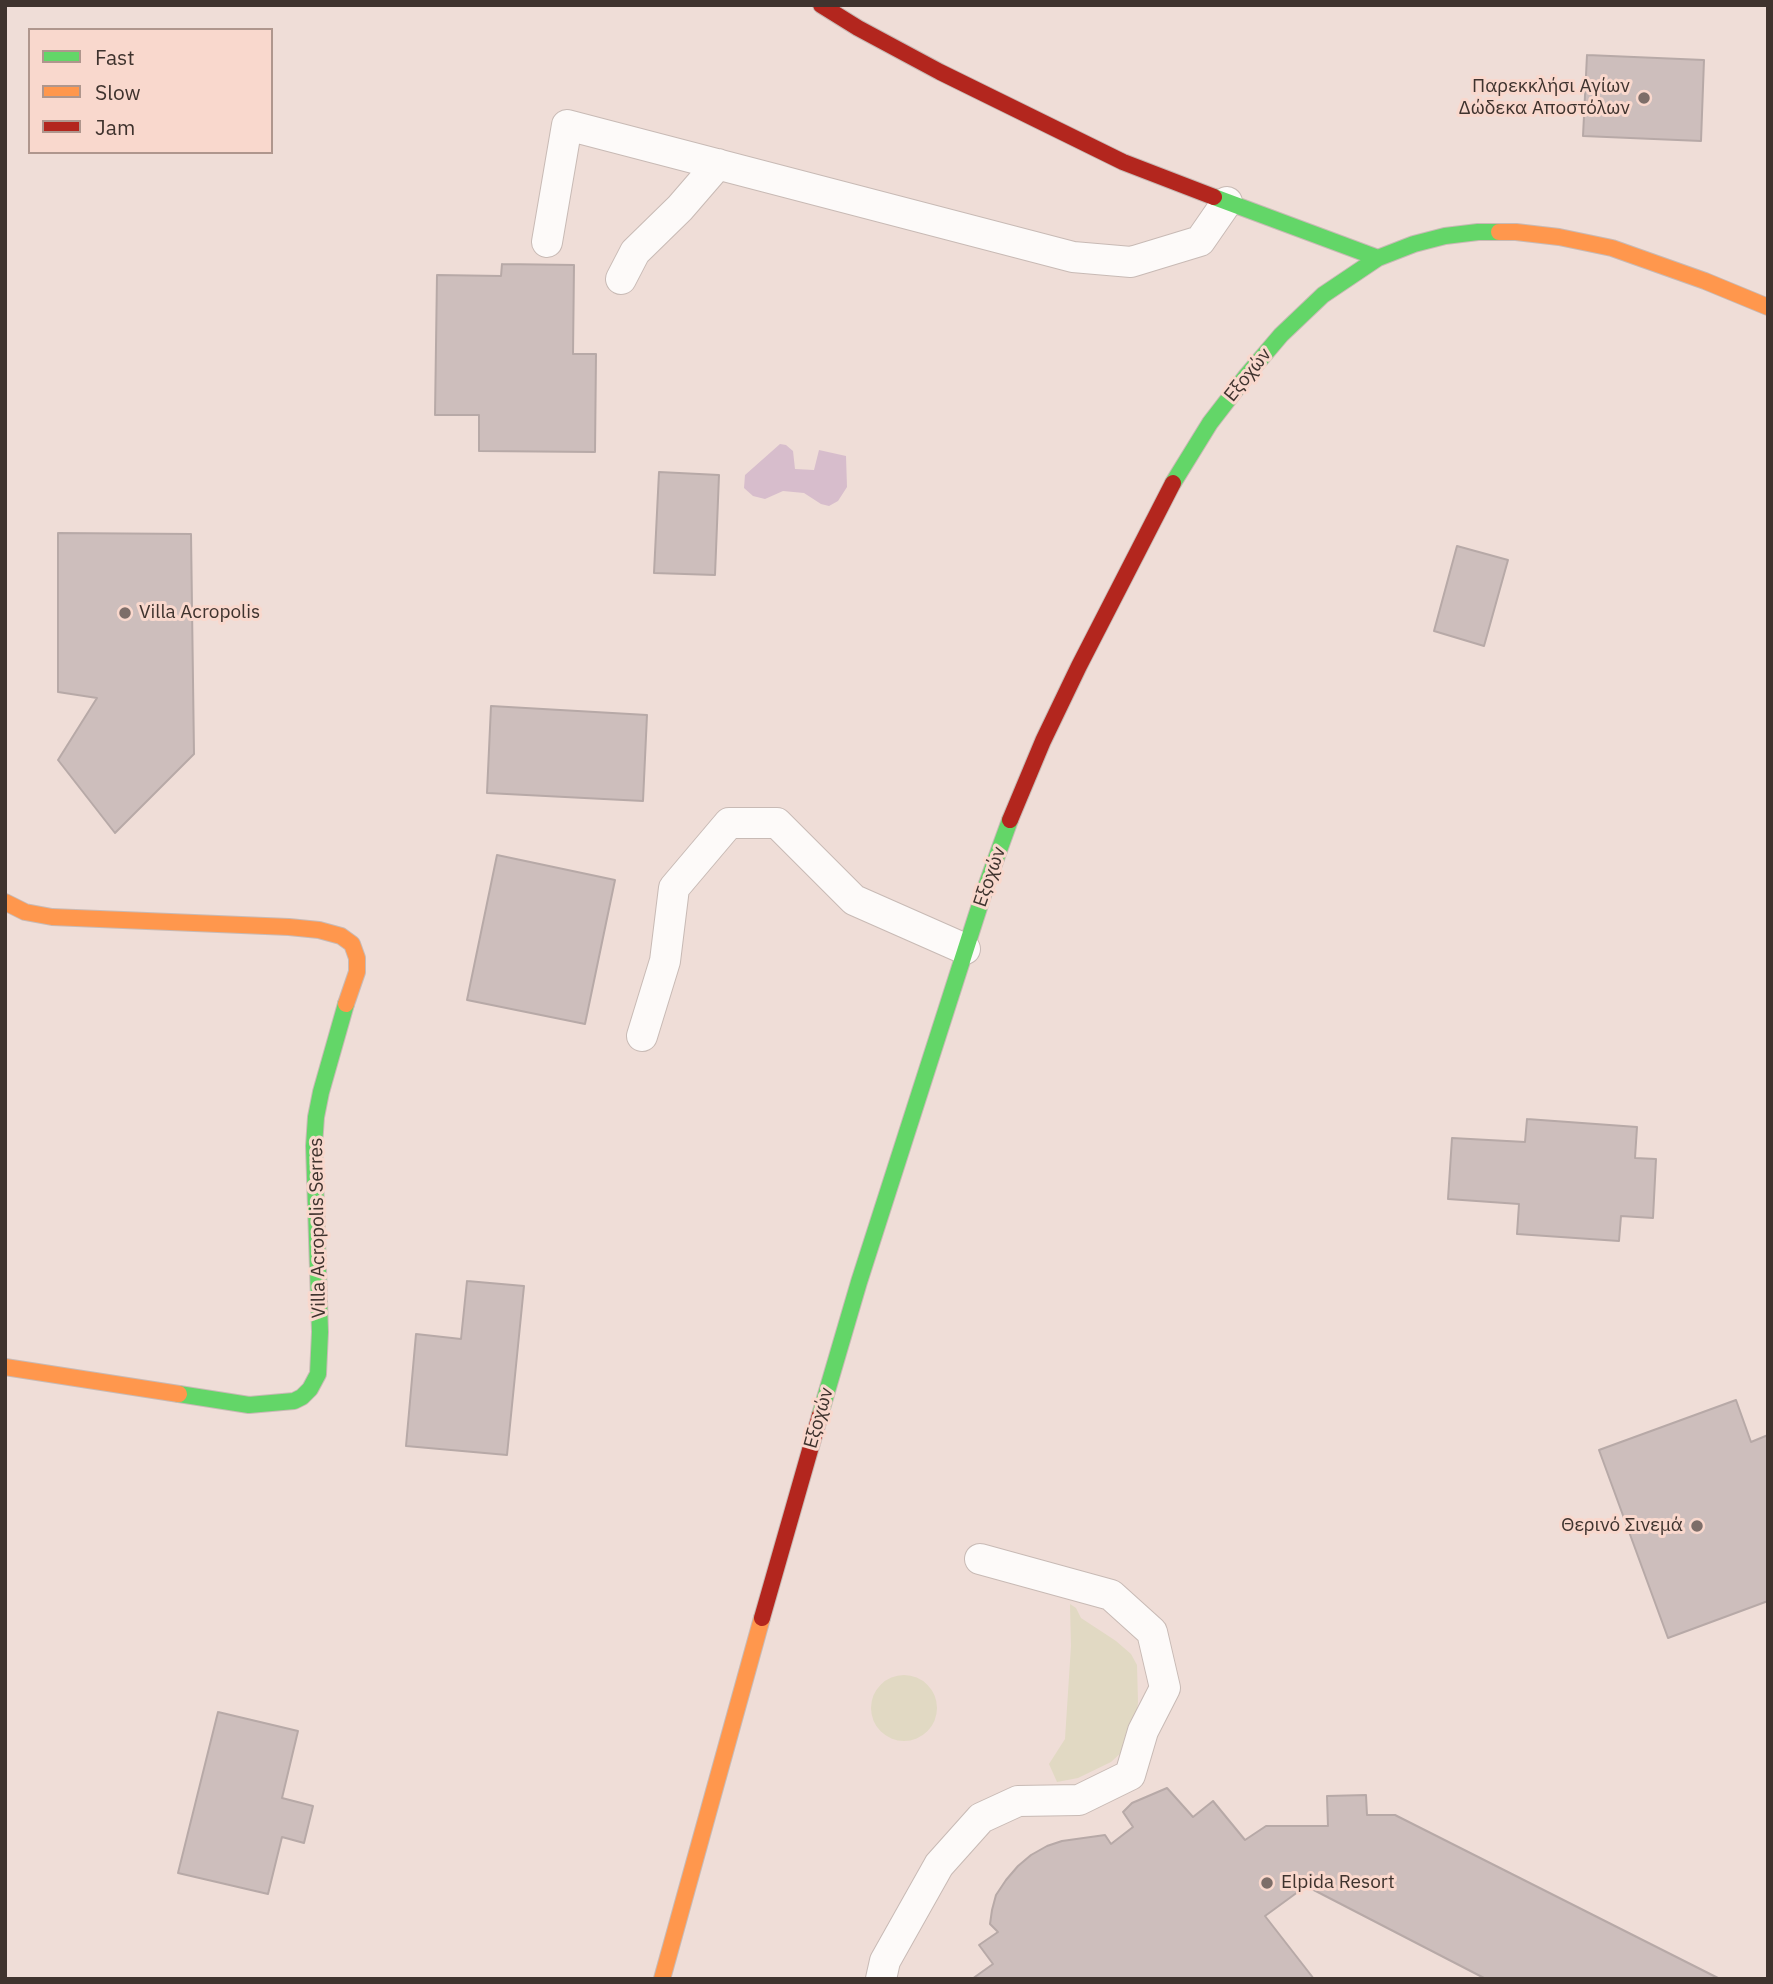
<!DOCTYPE html>
<html>
<head>
<meta charset="utf-8">
<style>
  body { margin:0 }
  #map { position:relative; width:1773px; height:1984px; overflow:hidden; background:#efddd7; font-family:"IBM Plex Sans",sans-serif }
  canvas { display:block }
  .frame { position:absolute; inset:0; border:7px solid #3f332e; pointer-events:none }
  .legend { position:absolute; left:28px; top:28px; width:245px; height:126px; box-sizing:border-box; background:#f9d8cd; border:2px solid #af968d; margin:0; padding:9px 12px; list-style:none; font-size:21px; color:#3f332e }
  .legend li { display:flex; align-items:center; gap:14px; height:35px }
  .legend b { width:35px; border:2px solid #af968d }
</style>
</head>
<body>
<div id="map">
<canvas width="1773" height="1984"></canvas>
<div class="frame"></div>
<ul class="legend">
<li><b style="height:9px;background:#63d668"></b>Fast</li>
<li><b style="height:9px;background:#ff974d"></b>Slow</li>
<li><b style="height:9px;background:#b3261e"></b>Jam</li>
</ul>
</div>
<script>
const ctx = document.querySelector('canvas').getContext('2d');
ctx.lineJoin = 'round';
function fill(path, color) { ctx.fillStyle = color; ctx.fill(path, 'evenodd'); }
const toPath = rows => new Path2D(rows.map(r => 'M' + r).join(''));
function stroke(path, color, width, dash) { ctx.strokeStyle = color; ctx.lineWidth = width; ctx.lineCap = dash ? 'butt' : 'round'; ctx.setLineDash(dash || []); ctx.stroke(path); }
function write(font, color, halo, rows, align = 'center') {
  ctx.font = font + ' "IBM Plex Sans",sans-serif'; ctx.lineWidth = 6; ctx.setLineDash([]); ctx.textBaseline = 'middle'; ctx.strokeStyle = halo; ctx.fillStyle = color; for (const [text, x, y, turn = 0] of rows) {
    ctx.save(); ctx.translate(x, y); ctx.rotate((+turn || 0) * Math.PI / 180); ctx.textAlign = isNaN(turn) ? turn : align; if (halo) ctx.strokeText(text, 0, 0); ctx.fillText(text, 0, 0); ctx.restore();
  }
}
fill(toPath([
  [1070,1604,1076,1608,1081,1618,1116,1641,1131,1654,1137,1665,1138,1702,1136,1721,1123,1751,1111,1762,1078,1778,1057,1782,1049,1764,1065,1739,1071,1646],
  '871 1708a33 33 0 1 1 66 0a33 33 0 1 1-66 0Z'
]), '#e1d9c3');
fill(toPath([
  [780,444,786,445,793,451,795,469,814,470,819,450,846,456,847,487,838,501,829,506,821,504,804,493,783,491,765,499,753,496,744,488,745,475]
]), '#d7bdcc');
const building = toPath([
  [1587,55,1704,60,1701,141,1583,136,1587,55],
  [502,264,574,265,573,354,596,354,595,452,479,451,479,415,435,415,437,275,501,276,502,264],
  [659,472,719,475,715,575,654,573,659,472],
  [58,533,191,534,194,754,115,833,58,760,97,698,58,692,58,533],
  [1457,546,1508,560,1484,646,1434,631,1457,546],
  [491,706,647,715,643,801,487,793,491,706],
  [497,855,615,880,585,1024,467,1000,497,855],
  [1527,1119,1637,1127,1635,1158,1656,1159,1653,1218,1621,1216,1619,1241,1517,1234,1519,1204,1448,1199,1452,1138,1525,1142,1527,1119],
  [467,1281,524,1286,507,1455,406,1446,416,1334,461,1339,467,1281],
  [1736,1400,1751,1442,1768,1435,1768,1601,1668,1638,1599,1450,1736,1400],
  [218,1712,298,1731,282,1798,313,1806,304,1843,282,1837,268,1894,178,1873,218,1712],
  [1167,1788,1193,1817,1213,1801,1245,1840,1266,1826,1328,1826,1327,1796,1366,1795,1367,1815,1395,1815,1720,1979,1486,1979,1306,1886,1265,1916,1314,1979,972,1979,993,1964,979,1945,998,1932,990,1924,992,1910,996,1895,1006,1880,1018,1866,1031,1855,1047,1846,1062,1841,1105,1835,1111,1844,1133,1827,1123,1812,1132,1803,1167,1788]
]);
fill(building, '#cdbebc');
stroke(building, '#b7a9a7', 2);
const lane = toPath([
  [547,242,567,125,1073,257,1131,262,1200,241,1227,202],
  [621,279,635,252,680,208,718,164],
  [642,1036,665,961,674,888,729,823,777,823,854,900,965,949],
  [881,1979,885,1961,939,1865,981,1818,1018,1801,1079,1800,1130,1775,1143,1731,1165,1688,1152,1632,1111,1595,980,1559]
]);
const fast = toPath([
  [1214,197,1378,258],
  [1173,483,1210,423,1247,375,1281,335,1323,295,1378,258,1414,244,1445,236,1478,232,1499,232],
  [179,1394,249,1405,294,1401,302,1397,310,1389,318,1374,320,1332,314,1146,316,1117,321,1092,346,1004],
  [820,1415,859,1282,985,889,1010,820]
]);
const slow = toPath([
  [1499,232,1516,232,1559,237,1612,248,1705,281,1768,307],
  [5,902,25,912,52,917,289,927,319,930,341,936,352,944,357,958,357,972,346,1004],
  [5,1367,179,1394],
  [662,1979,762,1618]
]);
const jam = toPath([
  [821,5,858,28,940,72,1123,162,1214,197],
  [1010,820,1043,741,1079,666,1173,483],
  [762,1618,820,1415]
]);
stroke(lane, '#c8bab5', 32);
stroke(fast, '#c8bab5', 18);
stroke(slow, '#c8bab5', 18);
stroke(jam, '#c8bab5', 18);
stroke(lane, '#fdfaf9', 30);
stroke(fast, '#63d668', 16);
stroke(slow, '#ff974d', 16);
stroke(jam, '#b3261e', 16);
for (const [x, y, r, color] of [
  [1644,98,7,"#7d6e69"],
  [125,613,7,"#7d6e69"],
  [1697,1526,7,"#7d6e69"],
  [1267,1883,7,"#7d6e69"]
]) { const dot = new Path2D(); dot.arc(x, y, r, 0, 2 * Math.PI); ctx.fillStyle = color; ctx.fill(dot); stroke(dot, '#f9d8cd', 2.5); }
write('19px', '#3f332e', '#f9d8cd', [
  ["Παρεκκλήσι Αγίων",1630,87],
  ["Δώδεκα Αποστόλων",1630,109],
  ["Villa Acropolis",139,613,"left"],
  ["Θερινό Σινεμά",1683,1526],
  ["Elpida Resort",1281,1883,"left"]
], 'right');
write('19px', '#3f332e', '#f9d8cd', [
  ["Εξοχών",1248,375,-51],
  ["Εξοχών",990,877,-71],
  ["Villa Acropolis Serres",318,1228,-91],
  ["Εξοχών",819,1418,-74]
]);
</script>
</body>
</html>
